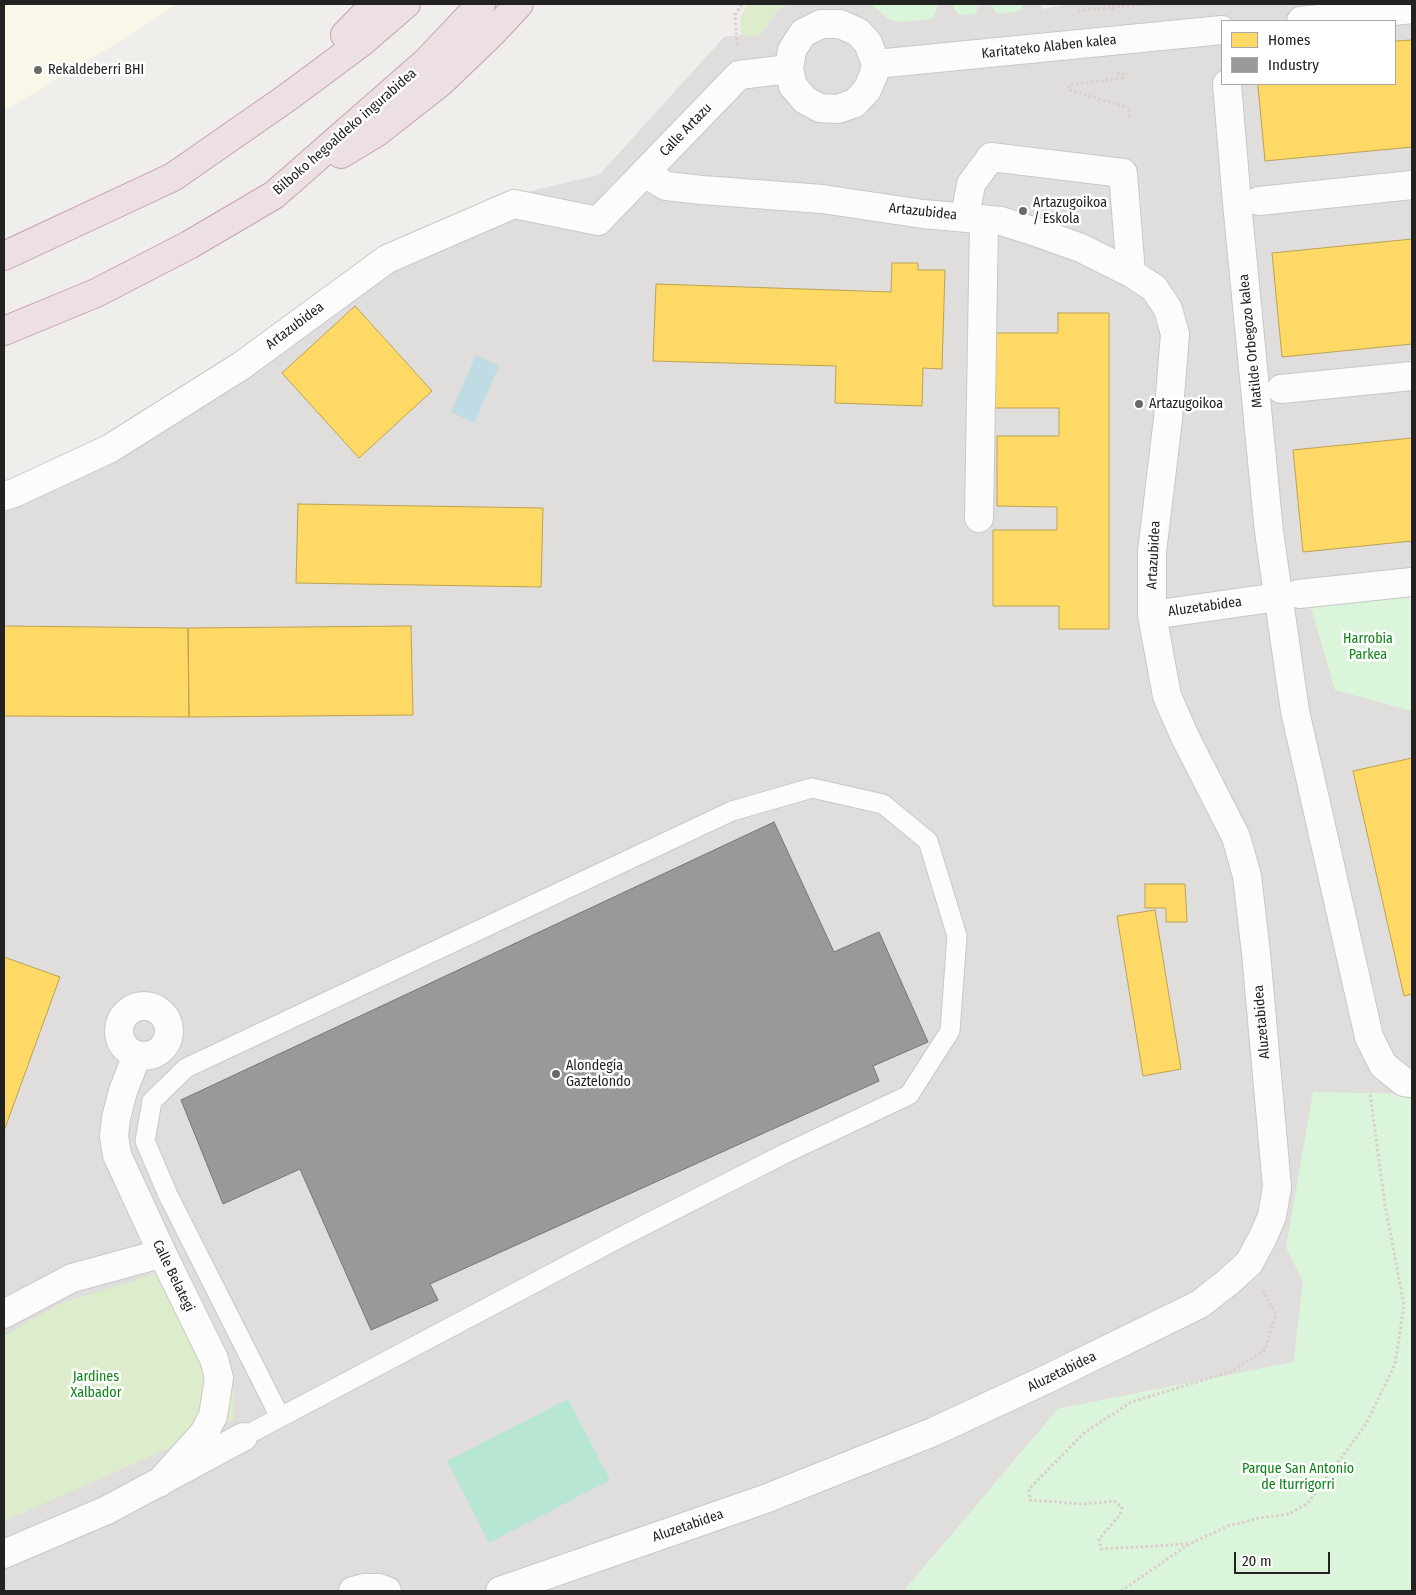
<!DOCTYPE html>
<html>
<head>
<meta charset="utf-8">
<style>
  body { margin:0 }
  #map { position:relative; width:1416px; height:1595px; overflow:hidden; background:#f0eeeb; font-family:"Fira Sans Condensed",sans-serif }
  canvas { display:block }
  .frame { position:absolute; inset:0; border:5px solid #222; pointer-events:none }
  .legend { position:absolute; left:1221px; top:20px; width:175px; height:65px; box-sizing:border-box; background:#fff; border:1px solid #a7a7a7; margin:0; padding:6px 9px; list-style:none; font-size:15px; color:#222 }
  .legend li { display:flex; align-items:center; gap:10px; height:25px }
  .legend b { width:25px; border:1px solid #a7a7a7 }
  .scale { position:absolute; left:1234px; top:1552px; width:96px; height:22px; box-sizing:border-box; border:2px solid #222; border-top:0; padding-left:6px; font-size:15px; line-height:18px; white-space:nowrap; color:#222; -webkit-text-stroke:4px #fff; paint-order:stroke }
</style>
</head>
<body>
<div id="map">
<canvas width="1416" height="1595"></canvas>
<div class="frame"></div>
<ul class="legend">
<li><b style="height:14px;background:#ffd966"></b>Homes</li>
<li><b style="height:14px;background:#999"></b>Industry</li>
</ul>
<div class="scale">20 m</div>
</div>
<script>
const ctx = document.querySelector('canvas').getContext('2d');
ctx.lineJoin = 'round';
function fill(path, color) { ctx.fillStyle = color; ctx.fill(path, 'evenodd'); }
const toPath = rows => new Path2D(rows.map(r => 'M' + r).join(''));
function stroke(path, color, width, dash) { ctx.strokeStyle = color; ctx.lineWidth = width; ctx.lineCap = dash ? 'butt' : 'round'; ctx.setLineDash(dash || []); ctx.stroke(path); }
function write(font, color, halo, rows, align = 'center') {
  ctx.font = font + ' "Fira Sans Condensed",sans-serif'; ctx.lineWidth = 5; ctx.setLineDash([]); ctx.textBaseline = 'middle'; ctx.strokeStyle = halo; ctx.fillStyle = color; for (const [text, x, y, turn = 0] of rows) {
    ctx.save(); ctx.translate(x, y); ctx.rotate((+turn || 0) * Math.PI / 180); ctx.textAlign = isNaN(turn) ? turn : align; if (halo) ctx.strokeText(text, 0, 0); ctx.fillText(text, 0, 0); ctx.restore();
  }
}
fill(toPath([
  [787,4,871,4,889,19,932,19,938,4,952,4,959,15,977,6,990,4,1020,11,1023,4,1039,4,1043,9,1068,4,1412,4,1412,1094,1286,1247,1303,1281,1294,1362,1058,1409,904,1591,4,1591,4,482,104,439,522,193,599,175,725,36,760,35,778,9],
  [1222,21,1395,21,1395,84,1222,84]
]), '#dfdedc');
fill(toPath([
  [4,4,176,4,140,29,4,111]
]), '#f8f7e8');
fill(toPath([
  [748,4,787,4,778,9,760,35,741,36,740,18],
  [182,1266,234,1392,233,1420,4,1521,4,1336,61,1303]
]), '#ddeccb');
fill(toPath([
  [871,4,938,4,932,19,900,22,889,19],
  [952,4,1023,4,1020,11,997,14,990,4,978,6,976,14,959,15],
  [1412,596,1412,711,1335,690,1311,608],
  [1313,1092,1412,1094,1412,1591,904,1591,1058,1409,1294,1362,1303,1281,1286,1247]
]), '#daf5da');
fill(toPath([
  [568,1399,610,1480,489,1543,447,1461]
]), '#b7e6d2');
fill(toPath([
  [1096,16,1098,24,947,40,946,32],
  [1133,122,1153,249,1121,242,1058,217,987,194,949,189,960,164,971,128],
  [1139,461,1150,462,1141,539,1129,538],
  [452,1471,489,1543,422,1576,387,1562]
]), '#e0dfde');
fill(toPath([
  [476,355,499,366,474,423,451,412]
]), '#bfdbe3');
const homes = toPath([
  [1412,40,1412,147,1265,161,1258,86,1259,84,1395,84,1395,41,1412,40],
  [1412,239,1412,344,1282,357,1272,253,1412,239],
  [892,263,918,263,918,270,945,270,942,369,923,368,922,406,835,403,836,366,653,361,656,284,891,292,892,263],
  [355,306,432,391,359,458,282,373,355,306],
  [1058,313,1109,313,1109,629,1059,629,1059,606,993,606,993,530,1057,530,1057,507,997,506,997,436,1059,436,1059,408,995,408,995,333,1058,333,1058,313],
  [1412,438,1412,541,1303,552,1293,450,1412,438],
  [298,504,543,508,541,587,296,583,298,504],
  [4,626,188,628,189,717,4,716,4,626],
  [411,626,413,715,189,717,188,628,411,626],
  [1412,758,1412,994,1404,996,1353,771,1412,758],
  [1145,884,1185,884,1187,922,1166,922,1166,908,1145,908,1145,884],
  [1155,910,1181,1069,1143,1076,1117,916,1155,910],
  [4,957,60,977,4,1131,4,957]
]);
fill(homes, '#ffd966');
stroke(homes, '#bda252', 1);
const industry = toPath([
  [774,822,834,952,879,932,928,1042,873,1066,879,1081,430,1284,438,1300,371,1330,300,1169,223,1204,181,1100,774,822]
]);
fill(industry, '#999');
stroke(industry, '#757575', 1);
const service = toPath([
  [243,1437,621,1237,784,1154,909,1095,950,1031,957,936,928,841,883,804,812,788,732,811,186,1068,152,1101,145,1141,168,1195,280,1417]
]);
const pedestrian = toPath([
  [1259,201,1412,185],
  [1281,389,1412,376],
  [1299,594,1412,582]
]);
const minor = toPath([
  [1301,21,1412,9],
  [821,24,840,24,858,32,868,43,876,64,874,74,867,90,855,103,838,109,820,108,805,100,793,86,789,69,792,50,803,33,821,24],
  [876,64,1222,30],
  [1227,84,1237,203,1269,532,1295,711,1369,1037,1383,1065,1404,1082,1412,1083],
  [965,217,971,184,991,157,1123,173,1131,273],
  [4,496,14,493,109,449,241,366,387,259,514,204,598,221,739,75,789,69],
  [979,518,984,220],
  [1152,615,1278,597],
  '119 1031a25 25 0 1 1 50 0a25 25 0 1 1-50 0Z',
  [137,1055,123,1091,116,1118,114,1136,117,1155,165,1259,214,1359,219,1378,213,1416,204,1433,159,1483],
  [4,1314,72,1278,149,1257],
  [4,1554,107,1510,243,1437],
  [353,1591,364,1588,379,1588,387,1591],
  [500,1591,765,1499,933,1432,1049,1378,1200,1304,1228,1282,1249,1263,1263,1237,1272,1216,1277,1187,1256,953,1247,876,1236,837,1185,737,1167,696,1152,615,1152,552,1168,419,1175,334,1168,309,1154,288,1131,273,1081,248,1036,232,1001,221,923,214,822,199,702,190,666,186,645,173]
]);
const motorway = toPath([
  [345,35,375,4],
  [341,154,376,133,441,82,491,34,519,4],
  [4,256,173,177,288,97,362,42,406,4],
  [4,331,96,293,189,245,274,195,426,62,481,4]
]);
stroke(service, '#c9c8c7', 21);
stroke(pedestrian, '#c9c8c7', 30);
stroke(minor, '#c9c8c7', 30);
stroke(motorway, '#c5a2ac', 30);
stroke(toPath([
  [1112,7,1150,4],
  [1078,11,1112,7,1113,11],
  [737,45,735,15,742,4],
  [1117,73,1123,74,1123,78,1069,85,1069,90,1130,108,1130,113,1128,119],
  [1188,1544,1101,1549,1099,1539,1120,1515,1122,1507,1114,1501,1082,1504,1030,1500,1029,1489,1084,1433,1131,1402,1230,1372,1265,1350,1276,1314,1263,1290],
  [1121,1591,1189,1544,1228,1526,1259,1518,1289,1514,1308,1503,1366,1424,1395,1364,1404,1305,1385,1205,1370,1093]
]), '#dccecd', 3, [2.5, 2.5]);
stroke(service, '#fdfcfc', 19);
stroke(pedestrian, '#fdfcfc', 28);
stroke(minor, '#fdfcfc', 28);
stroke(motorway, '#ece0e2', 28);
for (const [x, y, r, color] of [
  [38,70,5,"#6a6968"],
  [1023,211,5,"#6a6968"],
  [1139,404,5,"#6a6968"],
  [556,1074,5,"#6a6968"]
]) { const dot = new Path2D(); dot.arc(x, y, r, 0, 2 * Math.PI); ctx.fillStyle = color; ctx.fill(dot); stroke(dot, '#fff', 2); }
write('14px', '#222', '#fff', [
  ["Karitateko Alaben kalea",1049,47,-6],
  ["Calle Artazu",686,130,-46],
  ["Bilboko hegoaldeko ingurabidea",345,132,-41],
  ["Artazubidea",923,212,6],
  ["Artazubidea",295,326,-37],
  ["Matilde Orbegozo kalea",1251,341,-96],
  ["Artazubidea",1154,555,-87],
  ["Aluzetabidea",1205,607,-8],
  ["Aluzetabidea",1262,1022,-95],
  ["Calle Belategi",173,1276,64],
  ["Aluzetabidea",1062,1372,-26],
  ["Aluzetabidea",688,1526,-19]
]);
write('14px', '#222', '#fff', [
  ["Rekaldeberri BHI",48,70],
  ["Artazugoikoa",1033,203],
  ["/ Eskola",1033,219],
  ["Artazugoikoa",1149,404],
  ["Alondegia",566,1066],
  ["Gaztelondo",566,1082]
], 'left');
write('14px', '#0c8416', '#fff', [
  ["Harrobia",1368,639],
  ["Parkea",1368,655],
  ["Jardines",96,1377],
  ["Xalbador",96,1393],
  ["Parque San Antonio",1298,1469],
  ["de Iturrigorri",1298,1485]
]);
</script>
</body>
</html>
